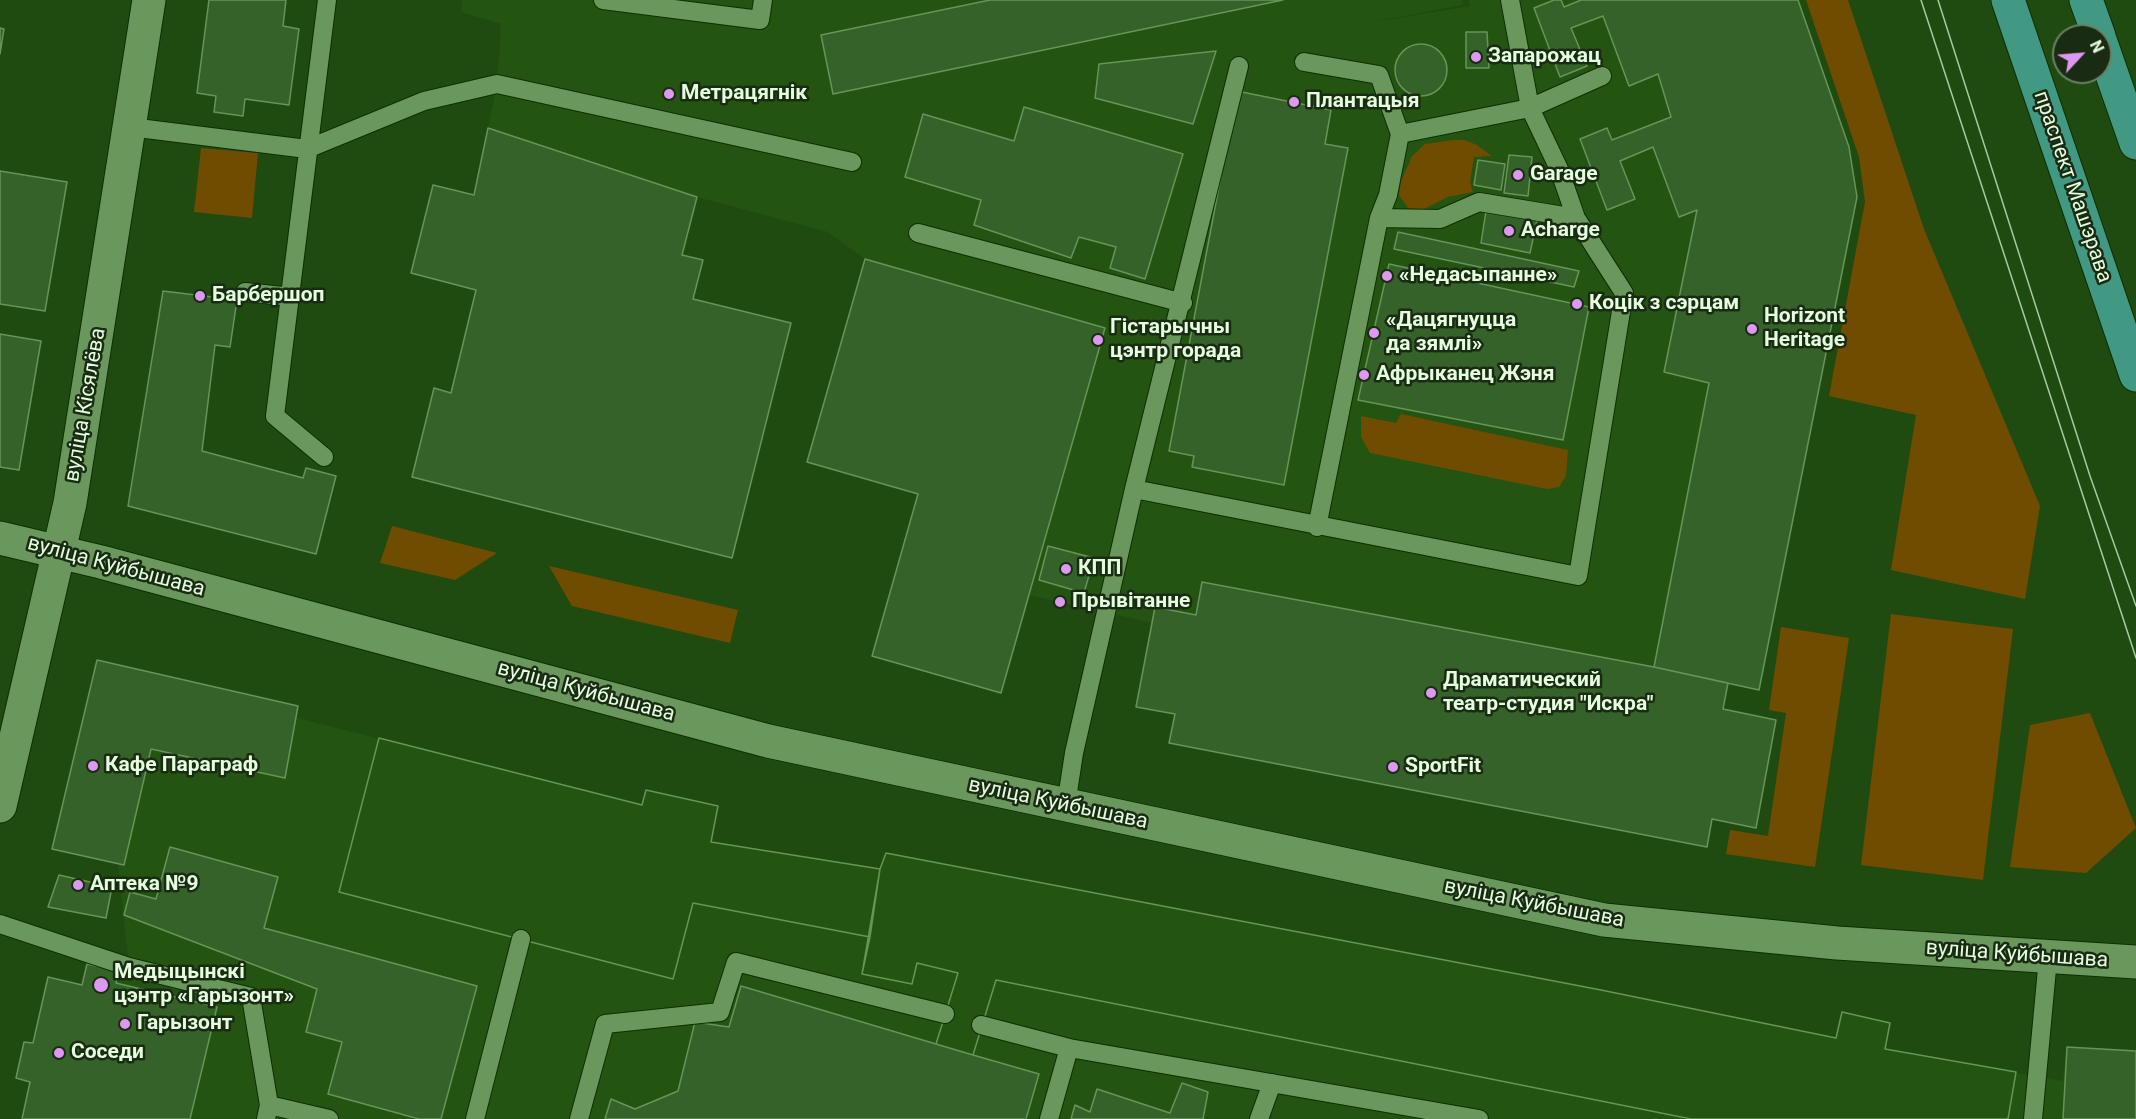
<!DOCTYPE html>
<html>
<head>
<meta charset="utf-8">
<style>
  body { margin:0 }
  #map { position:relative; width:2136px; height:1119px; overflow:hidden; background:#204b10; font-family:Roboto,sans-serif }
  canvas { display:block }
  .north { position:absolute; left:2052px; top:24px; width:60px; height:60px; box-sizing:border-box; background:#192c13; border:2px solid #6a8064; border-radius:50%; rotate:64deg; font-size:16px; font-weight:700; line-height:24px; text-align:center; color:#e4fddd }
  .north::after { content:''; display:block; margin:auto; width:21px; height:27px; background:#de98f2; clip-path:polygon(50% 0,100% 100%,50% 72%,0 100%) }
</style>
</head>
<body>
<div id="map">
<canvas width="2136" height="1119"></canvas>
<div class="north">N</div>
</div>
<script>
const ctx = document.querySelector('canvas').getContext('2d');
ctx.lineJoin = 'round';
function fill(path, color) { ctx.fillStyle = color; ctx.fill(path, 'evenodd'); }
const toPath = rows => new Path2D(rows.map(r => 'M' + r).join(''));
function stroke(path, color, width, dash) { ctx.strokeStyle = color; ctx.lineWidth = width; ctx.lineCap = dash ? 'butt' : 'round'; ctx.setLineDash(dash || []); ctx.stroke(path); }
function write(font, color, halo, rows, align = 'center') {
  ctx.font = font + ' Roboto,sans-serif'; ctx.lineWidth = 5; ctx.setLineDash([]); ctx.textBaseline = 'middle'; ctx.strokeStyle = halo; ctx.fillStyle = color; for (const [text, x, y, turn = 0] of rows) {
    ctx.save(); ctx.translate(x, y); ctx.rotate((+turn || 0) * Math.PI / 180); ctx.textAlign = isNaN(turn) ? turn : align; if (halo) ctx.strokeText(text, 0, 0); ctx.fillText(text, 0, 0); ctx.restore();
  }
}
fill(toPath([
  [462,0,1462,0,1462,5,1368,23,1470,6,1469,0,1798,0,1849,147,1857,197,1759,690,1728,683,1723,709,1776,720,1756,828,1712,819,1707,847,1169,743,1174,714,1136,707,1152,623,1029,595,1105,328,865,259,828,232,697,197,488,128,497,84,501,24,461,12],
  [97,660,298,706,297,718,642,805,646,790,718,806,712,842,880,869,886,853,1601,990,1836,1038,1842,1012,1890,1023,1886,1050,2063,1081,2067,1047,2136,1051,2136,1119,22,1119,30,1082,16,1078,24,1042,33,1043,48,977,81,985,87,964,129,966,118,864,52,849]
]), '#235411');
fill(toPath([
  [1806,0,1848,0,1924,229,2040,506,2025,599,1891,570,1916,415,1829,396,1865,202,1859,157],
  [1453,140,1465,140,1477,145,1492,156,1474,157,1470,182,1473,192,1448,197,1422,210,1408,208,1399,195,1401,181,1412,156,1425,144],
  [201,148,258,153,252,218,194,212],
  [1401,414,1568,450,1566,476,1559,487,1547,489,1370,453,1361,437,1361,416,1396,423],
  [392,526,497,553,455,580,380,563],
  [549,566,738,610,730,643,572,606],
  [1891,614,2013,629,1983,880,1861,865],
  [1781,627,1849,638,1815,867,1726,854,1730,830,1768,836,1786,713,1769,710],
  [2090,713,2136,828,2086,873,2010,867,2030,725]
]), '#6f4c00');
const building = toPath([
  [209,0,286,0,283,26,299,29,289,105,245,99,243,116,214,112,216,96,197,93,209,0],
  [990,0,1283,0,833,94,821,35,990,0],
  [1554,0,1561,0,1564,7,1581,0,1798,0,1849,147,1857,197,1759,690,1654,667,1709,383,1664,372,1697,210,1679,217,1653,147,1620,161,1635,199,1607,210,1580,139,1607,128,1612,140,1671,117,1658,74,1629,86,1603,16,1571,28,1587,66,1560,77,1534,8,1554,0],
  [0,28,4,29,0,54,0,28],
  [1466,32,1487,32,1489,68,1466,68,1466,32],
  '1395 70a26 26 0 1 1 52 0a26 26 0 1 1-52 0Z',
  [1216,51,1193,124,1095,98,1099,64,1216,51],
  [1237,91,1331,110,1325,144,1348,148,1284,485,1192,467,1194,456,1169,451,1237,91],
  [1024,107,1183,154,1145,279,1110,268,1116,247,1079,237,1071,258,974,225,981,200,905,177,923,114,1014,141,1024,107],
  [488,128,697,197,682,255,703,260,693,299,791,323,732,558,412,477,434,388,451,393,476,290,411,273,433,185,474,195,488,128],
  [1509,155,1532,157,1528,196,1504,193,1509,155],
  [1478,160,1505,164,1501,190,1474,185,1478,160],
  [0,171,67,182,45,311,0,304,0,171],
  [1486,211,1537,220,1530,253,1481,243,1486,211],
  [1398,232,1579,271,1574,287,1394,249,1398,232],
  [865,259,1105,328,1001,693,872,656,918,494,807,462,865,259],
  [1389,264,1589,307,1563,440,1358,400,1389,264],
  [163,291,237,300,230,347,215,345,202,451,303,478,306,468,336,476,316,554,128,506,163,291],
  [0,334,41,341,19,470,0,467,0,334],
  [1048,546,1094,558,1084,593,1039,580,1048,546],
  [1202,582,1654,667,1728,683,1723,709,1776,720,1756,828,1712,819,1707,847,1169,743,1175,714,1136,707,1152,623,1155,607,1196,615,1202,582],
  [97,660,298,706,285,778,151,749,124,865,52,849,97,660],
  [379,738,642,805,646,790,718,806,711,842,880,869,886,853,1601,990,1836,1038,1842,1012,1890,1023,1885,1049,2016,1072,2008,1119,1691,1119,996,980,973,1055,1039,1074,1026,1119,605,1119,611,1099,635,1109,678,1091,695,1022,729,1027,741,986,936,1044,958,973,917,963,912,984,862,974,870,937,693,903,673,979,339,892,379,738],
  [379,738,642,805,646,790,718,806,711,842,880,869,870,937,693,903,673,979,339,892,379,738],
  [170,847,278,877,264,928,477,986,441,1119,419,1119,328,1094,342,1042,306,1032,317,989,124,915,130,892,156,899,170,847],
  [886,853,1601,990,1836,1038,1842,1012,1890,1023,1885,1049,2016,1072,2008,1119,1691,1119,996,980,973,1055,936,1044,958,973,917,963,912,984,862,974,880,869,886,853],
  [59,875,112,887,106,918,48,907,59,875],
  [87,964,119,971,116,983,217,1007,190,1119,22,1119,30,1082,16,1078,24,1042,33,1043,48,977,82,985,87,964],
  [2067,1047,2136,1051,2136,1119,2063,1119,2067,1047],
  [1182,1083,1208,1092,1203,1119,1071,1119,1075,1105,1090,1112,1097,1089,1170,1113,1182,1083]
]);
fill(building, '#356228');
stroke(building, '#669558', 1.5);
const lane = toPath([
  [603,0,760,20,763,0],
  [1304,62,1379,75,1400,134],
  [130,127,307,149,424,101,497,84,852,162],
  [1379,218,1440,219,1479,202,1576,218],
  [918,233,1183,303],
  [245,292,292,297],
  [324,457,275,416,327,0],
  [1134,489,1578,576,1624,293,1576,218,1559,169,1530,108,1602,76],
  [1317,527,1379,218,1388,195,1400,134,1530,108,1510,0],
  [1066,805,1074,753,1134,489,1239,66],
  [0,924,129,967,251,997,269,1105,266,1119],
  [981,1025,1069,1048,1479,1119],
  [269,1105,329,1119],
  [475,1119,521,939],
  [579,1119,605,1024,720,1012,736,962,945,1014],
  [1049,1119,1069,1048],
  [1259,1119,1272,1083],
  [2033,1119,2048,958]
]);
const secondary = toPath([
  [0,538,101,562,768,741,1604,920,1837,943,2136,962],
  [0,806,70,503,149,0]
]);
const primary = toPath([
  [2008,0,2136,375],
  [2086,0,2099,36],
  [2100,40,2136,143]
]);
stroke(lane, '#0e2f02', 20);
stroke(secondary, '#0e2f02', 35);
stroke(primary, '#0e2f02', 35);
stroke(lane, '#6a985c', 18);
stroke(secondary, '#6a985c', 33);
stroke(primary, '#419983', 33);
stroke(toPath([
  [1921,0,2136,658],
  [1938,0,2090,476,2136,606]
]), '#a9c8a0', 1.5);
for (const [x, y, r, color] of [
  [1476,57,6,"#de98f2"],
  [669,94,6,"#de98f2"],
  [1294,102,6,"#de98f2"],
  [1518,175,6,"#de98f2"],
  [1509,231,6,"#de98f2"],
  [1387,276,6,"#de98f2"],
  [200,296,6,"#de98f2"],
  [1577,304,6,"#de98f2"],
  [1752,329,6,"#de98f2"],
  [1374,333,6,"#de98f2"],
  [1098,340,6,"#de98f2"],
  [1364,375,6,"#de98f2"],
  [1066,569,6,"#de98f2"],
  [1060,602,6,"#de98f2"],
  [1431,693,6,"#de98f2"],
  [93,766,6,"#de98f2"],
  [1393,767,6,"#de98f2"],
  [78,885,6,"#de98f2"],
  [101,985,8,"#de98f2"],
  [125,1024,6,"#de98f2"],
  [59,1053,6,"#de98f2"]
]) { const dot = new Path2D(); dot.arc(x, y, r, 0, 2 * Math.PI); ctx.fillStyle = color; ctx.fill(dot); stroke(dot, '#192c13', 2); }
write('bold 21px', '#e4fddd', '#192c13', [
  ["Запарожац",1488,57],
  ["Метрацягнік",681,94],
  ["Плантацыя",1306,102],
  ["Garage",1530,175],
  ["Acharge",1521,231],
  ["«Недасыпанне»",1399,276],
  ["Барбершоп",212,296],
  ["Коцік з сэрцам",1589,304],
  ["Horizont",1764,317],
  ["Heritage",1764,341],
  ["«Дацягнуцца",1386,321],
  ["да зямлі»",1386,345],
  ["Гістарычны",1110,328],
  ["цэнтр горада",1110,352],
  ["Афрыканец Жэня",1376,375],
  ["КПП",1078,569],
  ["Прывітанне",1072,602],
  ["Драматический",1443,681],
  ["театр-студия \"Искра\"",1443,705],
  ["Кафе Параграф",105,766],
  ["SportFit",1405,767],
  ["Аптека №9",90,885],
  ["Медыцынскі",114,973],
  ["цэнтр «Гарызонт»",114,997],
  ["Гарызонт",137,1024],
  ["Соседи",71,1053]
], 'left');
write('21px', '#e4fddd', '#192c13', [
  ["праспект Машэрава",2072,187,71],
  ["вуліца Кісялёва",86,405,-80],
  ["вуліца Куйбышава",116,567,15],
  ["вуліца Куйбышава",586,692,15],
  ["вуліца Куйбышава",1058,804,12],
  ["вуліца Куйбышава",1534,904,11],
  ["вуліца Куйбышава",2017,955,4]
]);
</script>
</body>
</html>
